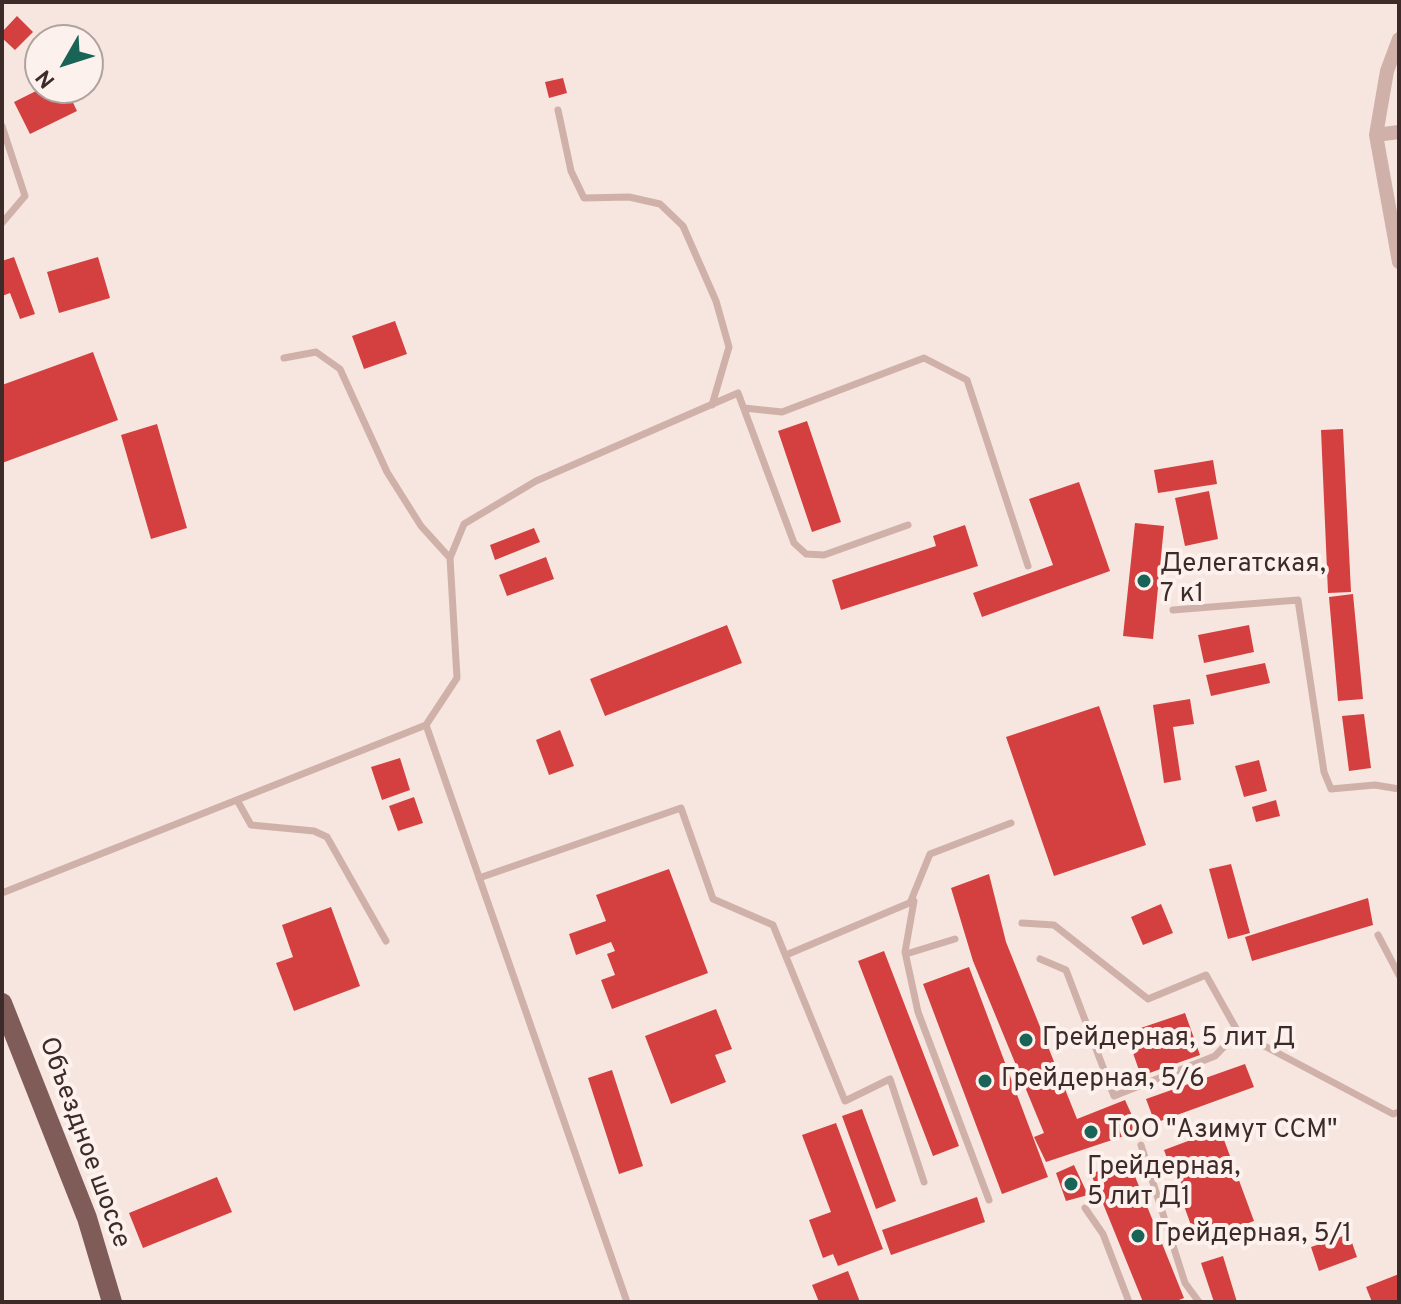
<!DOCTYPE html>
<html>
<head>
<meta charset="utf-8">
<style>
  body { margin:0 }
  #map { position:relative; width:1401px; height:1304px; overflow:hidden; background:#f6e6df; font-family:Overpass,sans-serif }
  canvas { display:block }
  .frame { position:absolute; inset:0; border:4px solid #3c2b29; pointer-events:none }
  .north { position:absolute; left:24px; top:24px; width:80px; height:80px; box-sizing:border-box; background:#fcf1ed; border:2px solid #afa29f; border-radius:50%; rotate:231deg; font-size:22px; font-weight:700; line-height:32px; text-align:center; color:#3c2b29 }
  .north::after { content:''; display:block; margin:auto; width:28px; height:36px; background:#196457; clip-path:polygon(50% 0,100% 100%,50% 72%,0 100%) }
</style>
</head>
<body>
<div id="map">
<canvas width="1401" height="1304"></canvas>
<div class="frame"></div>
<div class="north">N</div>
</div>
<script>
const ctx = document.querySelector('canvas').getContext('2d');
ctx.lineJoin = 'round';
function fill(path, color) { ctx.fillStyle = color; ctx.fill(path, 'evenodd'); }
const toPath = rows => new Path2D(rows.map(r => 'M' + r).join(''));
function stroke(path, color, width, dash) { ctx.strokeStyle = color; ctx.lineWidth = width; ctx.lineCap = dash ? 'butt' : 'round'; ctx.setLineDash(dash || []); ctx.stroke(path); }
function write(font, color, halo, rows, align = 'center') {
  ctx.font = font + ' Overpass,sans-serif'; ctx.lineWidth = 8; ctx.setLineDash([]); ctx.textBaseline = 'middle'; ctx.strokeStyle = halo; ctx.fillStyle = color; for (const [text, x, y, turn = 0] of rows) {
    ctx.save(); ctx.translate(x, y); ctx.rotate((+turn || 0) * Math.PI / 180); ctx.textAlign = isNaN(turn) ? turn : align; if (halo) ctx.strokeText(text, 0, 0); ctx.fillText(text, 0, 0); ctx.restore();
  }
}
fill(toPath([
  [17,16,33,32,15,50,2,38,2,32],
  [563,78,567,93,549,98,545,82],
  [42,88,66,88,77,111,30,134,14,102],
  [14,257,35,314,20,319,10,293,2,296,2,261],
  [98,257,110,298,59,313,47,272],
  [395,321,407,354,364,369,352,336],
  [93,352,118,420,2,463,2,385],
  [807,421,841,522,812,532,778,431],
  [157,424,187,528,151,539,121,435],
  [1343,429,1351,592,1328,593,1321,430],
  [1213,460,1217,484,1158,493,1154,470],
  [1079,482,1110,571,982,617,973,593,1053,565,1029,499],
  [1209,491,1218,539,1185,546,1175,498],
  [1135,523,1164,526,1153,639,1123,636],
  [965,525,978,566,841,610,832,580,936,546,933,536],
  [534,528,540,542,495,560,490,545],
  [546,557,554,579,507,596,499,575],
  [1353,594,1363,699,1338,701,1329,597],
  [727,625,742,663,605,716,590,679],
  [1249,625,1254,652,1204,663,1198,635],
  [1265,663,1270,683,1211,696,1206,675],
  [1190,699,1194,724,1173,727,1181,780,1164,783,1153,705],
  [1099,706,1146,845,1054,876,1006,737],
  [1364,714,1371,768,1349,771,1342,716],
  [560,730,574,766,549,775,536,740],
  [400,758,410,790,382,800,371,767],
  [1259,760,1267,791,1244,797,1235,766],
  [414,797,423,823,398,831,389,806],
  [1276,800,1280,816,1256,822,1252,807],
  [1231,864,1250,933,1228,939,1209,869],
  [669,869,708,973,612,1009,601,980,615,975,607,954,615,951,611,942,576,955,569,934,606,921,596,895],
  [989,874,1006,942,1077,1119,1125,1100,1139,1131,1046,1162,1034,1137,1044,1133,973,961,951,888],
  [1368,898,1373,925,1252,961,1245,937],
  [1161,904,1173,933,1143,945,1131,917],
  [331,907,360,986,294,1011,276,963,293,957,282,925],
  [884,951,959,1146,933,1156,858,961],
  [969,967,1048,1177,1002,1194,923,984],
  [716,1009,732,1049,715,1055,726,1082,671,1104,645,1036],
  [1185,1013,1200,1055,1141,1076,1126,1033],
  [1245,1064,1254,1087,1155,1123,1146,1099],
  [612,1070,643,1166,619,1174,588,1078],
  [862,1109,896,1201,876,1209,842,1116],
  [836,1123,883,1249,838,1266,833,1254,823,1258,809,1220,831,1212,802,1135],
  [1220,1129,1254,1221,1197,1242,1164,1150],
  [1128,1159,1184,1298,1174,1302,1143,1302,1091,1174],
  [1074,1165,1088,1195,1066,1201,1056,1173],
  [217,1177,232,1212,143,1248,129,1213],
  [977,1197,985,1222,891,1255,882,1230],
  [1349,1234,1357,1257,1319,1271,1311,1247],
  [1223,1256,1237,1302,1214,1302,1201,1263],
  [848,1271,860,1302,819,1302,812,1285],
  [1399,1274,1399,1302,1372,1302,1366,1287]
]), '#d43f3f');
stroke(toPath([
  [558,110,571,171,584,198,629,197,660,204,683,226,716,301,729,347,712,405],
  [2,126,25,196,2,223],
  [284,358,316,352,340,369,387,472,421,526,450,558],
  [744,408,782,412,924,358,967,380,1028,566],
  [1173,610,1298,600,1324,772,1331,789,1375,785,1399,789],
  [426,725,627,1302],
  [237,800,251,825,314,831,327,837,386,941],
  [479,878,681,808,713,899,773,925,845,1101,890,1079,924,1182],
  [2,893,426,725,457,678,450,558,464,524,536,481,738,393,794,543,806,554,824,555,908,525],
  [910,903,930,854,1011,823],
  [1022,923,1054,925,1148,999,1206,975,1238,1032,1393,1114,1399,1112],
  [1378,935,1399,975],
  [906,954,955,939],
  [786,955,914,901,905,952,918,1012,989,1200],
  [1040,959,1066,970,1114,1096,1215,1056,1238,1032],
  [1141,1145,1185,1283,1199,1302],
  [1085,1208,1103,1234,1129,1302]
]), '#d0b1a9', 7);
stroke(toPath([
  [1399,39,1387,71,1376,135,1399,262],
  [1376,135,1399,132]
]), '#d0b1a9', 14);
stroke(toPath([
  [2,1003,87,1218,112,1302]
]), '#805c59', 20);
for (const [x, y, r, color] of [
  [1144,581,8,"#196457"],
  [1026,1040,8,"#196457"],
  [985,1081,8,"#196457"],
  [1091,1132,8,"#196457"],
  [1071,1184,8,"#196457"],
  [1138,1236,8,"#196457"]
]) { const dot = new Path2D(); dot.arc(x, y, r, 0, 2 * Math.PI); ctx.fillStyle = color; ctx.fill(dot); stroke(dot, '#fcf1ed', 3); }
write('26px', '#3c2b29', '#fcf1ed', [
  ["Делегатская,",1160,566],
  ["7 к1",1160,596],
  ["Грейдерная, 5 лит Д",1042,1040],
  ["Грейдерная, 5/6",1001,1081],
  ["ТОО \"Азимут ССМ\"",1107,1132],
  ["Грейдерная,",1087,1169],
  ["5 лит Д1",1087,1199],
  ["Грейдерная, 5/1",1154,1236]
], 'left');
write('26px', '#3c2b29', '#fcf1ed', [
  ["Объездное шоссе",83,1143,70]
]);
</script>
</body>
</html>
